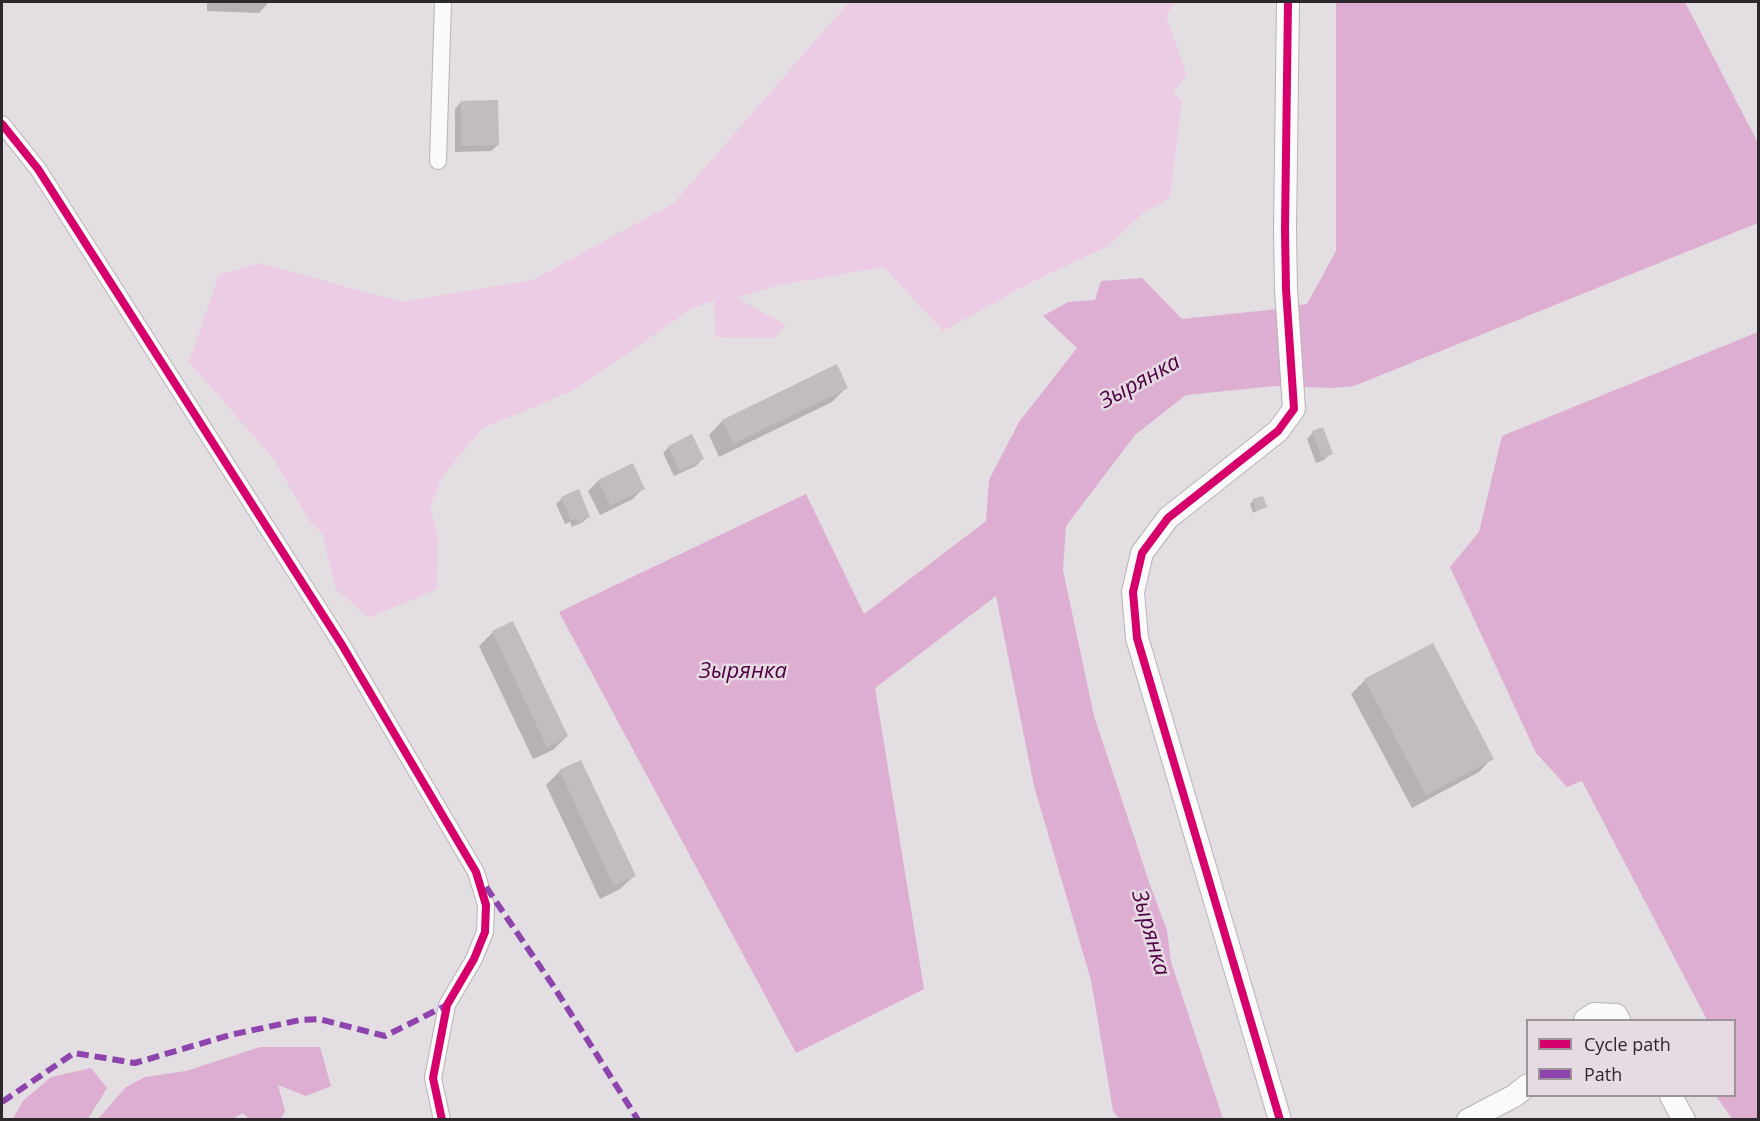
<!DOCTYPE html>
<html>
<head>
<meta charset="utf-8">
<style>
  body { margin:0 }
  #map { position:relative; width:1760px; height:1121px; overflow:hidden; background:#e3dee2; font-family:"Open Sans",sans-serif }
  canvas { display:block }
  .frame { position:absolute; inset:0; border:3px solid #2c282b; pointer-events:none }
  .legend { position:absolute; left:1526px; top:1019px; width:210px; height:78px; box-sizing:border-box; background:#e6dbe3; border:2px solid #9c9399; margin:0; padding:8px 10px; list-style:none; font-size:18px; color:#2c282b }
  .legend li { display:flex; align-items:center; gap:12px; height:30px }
  .legend b { width:30px; border:2px solid #9c9399 }
</style>
</head>
<body>
<div id="map">
<canvas width="1760" height="1121"></canvas>
<div class="frame"></div>
<ul class="legend">
<li><b style="height:8px;background:#d6006c"></b>Cycle path</li>
<li><b style="height:8px;background:#8e44ad"></b>Path</li>
</ul>
</div>
<script>
const ctx = document.querySelector('canvas').getContext('2d');
ctx.lineJoin = 'round';
function fill(path, color) { ctx.fillStyle = color; ctx.fill(path, 'evenodd'); }
const toPath = rows => new Path2D(rows.map(r => 'M' + r).join(''));
function stroke(path, color, width, dash) { ctx.strokeStyle = color; ctx.lineWidth = width; ctx.lineCap = dash ? 'butt' : 'round'; ctx.setLineDash(dash || []); ctx.stroke(path); }
function write(font, color, halo, rows, align = 'center') {
  ctx.font = font + ' "Open Sans",sans-serif'; ctx.lineWidth = 5; ctx.setLineDash([]); ctx.textBaseline = 'middle'; ctx.strokeStyle = halo; ctx.fillStyle = color; for (const [text, x, y, turn = 0] of rows) {
    ctx.save(); ctx.translate(x, y); ctx.rotate((+turn || 0) * Math.PI / 180); ctx.textAlign = isNaN(turn) ? turn : align; if (halo) ctx.strokeText(text, 0, 0); ctx.fillText(text, 0, 0); ctx.restore();
  }
}
fill(toPath([
  [849,2,1175,2,1166,16,1187,75,1172,93,1182,100,1170,197,1142,214,1108,246,1030,283,943,331,884,267,779,285,736,298,786,325,774,338,715,337,714,300,693,308,574,390,483,428,443,475,430,506,438,538,437,589,369,618,336,589,322,533,310,522,273,458,189,362,219,275,259,263,402,302,533,280,674,203]
]), '#eccce4');
fill(toPath([
  [1336,2,1685,2,1758,143,1758,223,1354,386,1333,388,1275,386,1186,395,1135,435,1066,526,1063,570,1094,716,1150,885,1167,930,1171,962,1223,1119,1119,1119,1113,1111,1091,980,1034,786,996,596,875,688,924,989,796,1053,559,612,806,494,864,614,986,521,989,480,1019,422,1077,348,1043,316,1068,302,1095,300,1101,281,1142,278,1182,319,1269,310,1307,304,1336,251],
  [1758,332,1758,1119,1733,1120,1716,1096,1734,1096,1734,1020,1707,1020,1582,781,1567,787,1536,753,1450,567,1479,532,1502,436],
  [260,1047,320,1047,331,1086,306,1096,278,1085,285,1111,281,1119,249,1119,243,1113,231,1120,95,1119,98,1119,126,1087,145,1077,186,1071],
  [91,1068,107,1088,88,1119,13,1119,23,1101,51,1077]
]), '#ddaed1');
fill(toPath([
  [207,2,269,2,259,13,207,11],
  [461,102,498,145,491,151,455,152,455,109],
  [836,366,846,388,832,402,719,457,709,435,722,421],
  [1313,432,1331,453,1324,460,1316,463,1307,439],
  [669,447,702,459,696,466,674,476,663,453],
  [598,481,643,488,633,499,600,515,588,491],
  [578,491,589,516,583,522,572,527,570,522,565,524,556,504,561,499],
  [1253,501,1265,507,1253,513,1250,504],
  [493,632,567,736,553,750,533,759,479,646],
  [1365,680,1492,758,1479,772,1412,808,1351,694],
  [580,762,634,876,620,889,600,899,546,785,559,772]
]), '#0003');
fill(toPath([
  [498,100,499,145,461,146,461,101],
  [837,364,848,388,733,444,722,420],
  [1323,427,1333,454,1322,458,1312,431],
  [692,434,704,459,680,471,668,446],
  [633,463,645,489,610,506,598,480],
  [579,489,590,517,578,523,576,518,571,520,561,497],
  [1263,496,1267,507,1256,511,1252,499],
  [513,621,568,736,547,747,492,631],
  [1433,643,1494,759,1426,795,1364,679],
  [581,760,636,876,614,886,559,770]
]), '#c0bcbf');
const street = toPath([
  [2,124,38,169,342,645,476,872,486,905,485,932,474,959,447,1005,433,1078,442,1120],
  [438,161,443,2]
]);
const secondary = toPath([
  [1585,1020,1594,1014,1616,1015,1619,1020],
  [1671,1096,1684,1120],
  [1280,1120,1137,638,1133,592,1142,553,1168,518,1278,431,1294,409,1286,289,1285,230,1288,2],
  [1468,1120,1514,1096,1528,1085]
]);
stroke(street, '#b7b3b6', 18);
stroke(secondary, '#b7b3b6', 24);
stroke(street, '#fbfafb', 16);
stroke(secondary, '#fbfafb', 22);
stroke(toPath([
  [486,887,554,987,638,1120],
  [2,1102,74,1053,135,1063,230,1035,300,1020,319,1019,385,1036,447,1005]
]), '#8e44ad', 6, [12, 6]);
stroke(toPath([
  [2,124,38,169,342,645,476,872,486,905,485,932,474,959,447,1005,433,1078,442,1120],
  [1280,1120,1137,638,1133,592,1142,553,1168,518,1278,431,1294,409,1286,289,1285,230,1288,2]
]), '#d6006c', 8);
write('italic 22px', '#500145', '#e6dbe3', [
  ["Зырянка",1140,382,-29],
  ["Зырянка",743,672],
  ["Зырянка",1150,933,74]
]);
</script>
</body>
</html>
